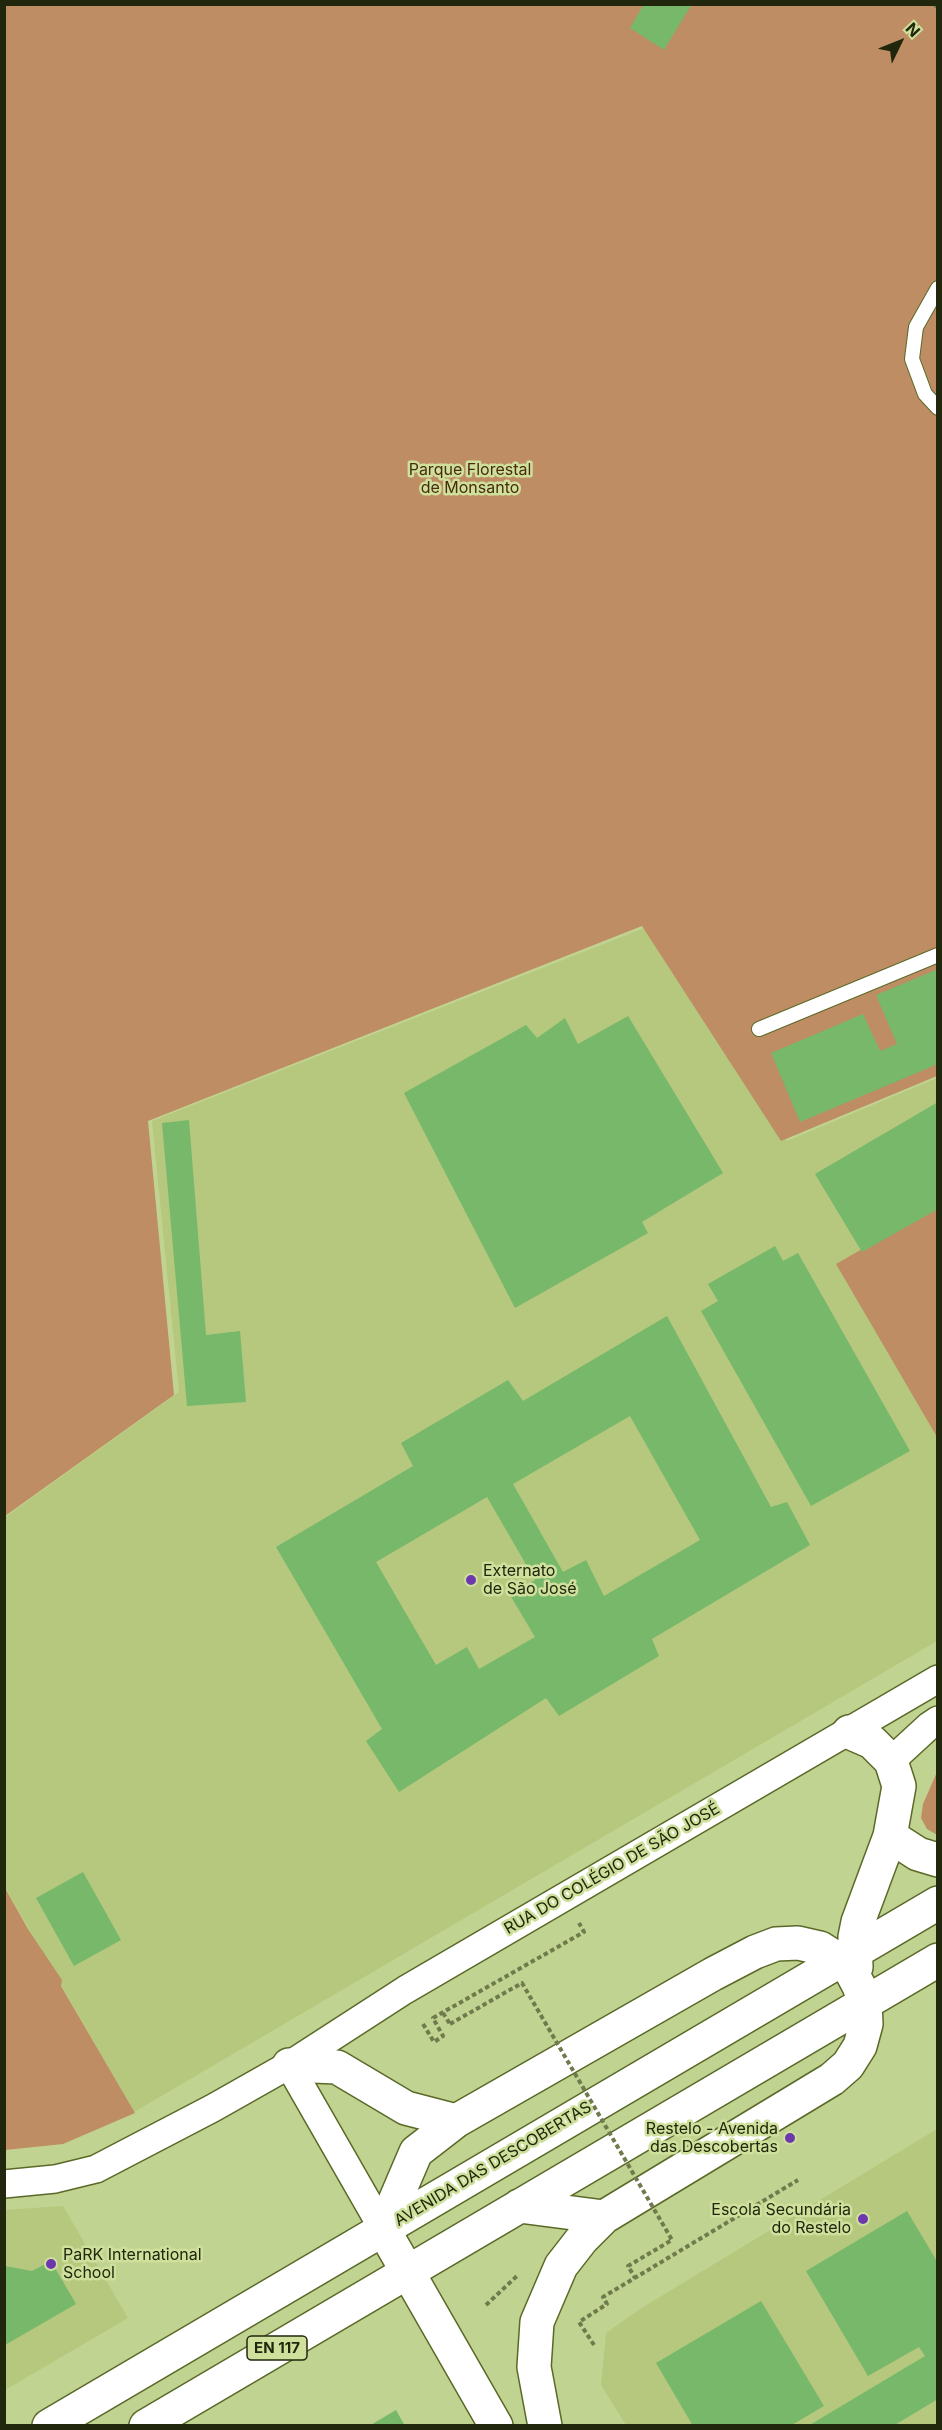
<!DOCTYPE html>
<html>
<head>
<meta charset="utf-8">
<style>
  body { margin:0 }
  #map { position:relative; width:942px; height:2430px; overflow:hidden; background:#c1d390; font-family:Inter,sans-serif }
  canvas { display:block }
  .frame { position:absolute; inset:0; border:6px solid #21270c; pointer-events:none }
  .north { position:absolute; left:870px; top:12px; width:60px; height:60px; -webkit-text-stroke:4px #cee09c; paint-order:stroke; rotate:47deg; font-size:16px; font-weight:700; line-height:24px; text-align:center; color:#21270c }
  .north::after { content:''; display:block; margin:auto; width:21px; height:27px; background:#21270c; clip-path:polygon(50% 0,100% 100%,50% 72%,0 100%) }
</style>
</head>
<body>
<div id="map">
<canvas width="942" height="2430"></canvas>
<div class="frame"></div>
<div class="north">N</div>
</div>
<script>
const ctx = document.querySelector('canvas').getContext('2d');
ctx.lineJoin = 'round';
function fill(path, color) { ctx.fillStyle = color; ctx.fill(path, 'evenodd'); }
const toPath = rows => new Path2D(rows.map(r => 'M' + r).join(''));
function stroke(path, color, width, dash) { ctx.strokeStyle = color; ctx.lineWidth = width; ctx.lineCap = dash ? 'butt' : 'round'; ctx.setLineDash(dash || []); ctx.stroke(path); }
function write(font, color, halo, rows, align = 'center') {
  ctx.font = font + ' Inter,sans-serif'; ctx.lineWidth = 5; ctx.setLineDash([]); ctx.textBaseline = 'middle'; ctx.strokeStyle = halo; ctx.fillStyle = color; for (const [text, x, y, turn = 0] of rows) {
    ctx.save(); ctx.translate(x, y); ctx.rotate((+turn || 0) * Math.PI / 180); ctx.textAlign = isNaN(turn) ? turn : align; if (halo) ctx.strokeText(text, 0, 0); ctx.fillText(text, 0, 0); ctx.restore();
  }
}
fill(toPath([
  [647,927,787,1141,937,1078,937,1641,134,2112,5,1887,4,1518,179,1392,152,1121],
  [937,2129,937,2425,626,2425,601,2385,606,2333,640,2309],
  [63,2206,128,2318,5,2390,4,2210]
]), '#b5c87d');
fill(toPath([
  [4,5,938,5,937,1076,781,1141,642,926,148,1121,174,1395,5,1516],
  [937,1206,937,1437,836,1264],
  [937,1772,937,1835,927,1829,921,1818,923,1804],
  [5,1888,28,1929,62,1980,61,1986,135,2113,63,2144,5,2150]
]), '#bf8d63');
fill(toPath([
  [644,4,692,4,664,50,630,28],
  [938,969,938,1064,800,1122,771,1053,863,1014,880,1051,897,1044,876,995],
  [628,1016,723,1173,642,1222,648,1233,515,1308,404,1093,526,1025,537,1038,565,1018,578,1044],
  [938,1102,938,1209,862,1252,815,1174],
  [189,1120,206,1335,240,1331,246,1402,187,1406,162,1123],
  [775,1246,783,1261,798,1253,910,1451,811,1506,701,1311,718,1301,708,1284],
  [667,1316,771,1507,787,1502,810,1545,652,1639,659,1656,559,1716,546,1698,399,1792,366,1741,382,1729,276,1547,413,1466,401,1443,508,1380,523,1401],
  [630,1416,700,1540,604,1596,586,1560,563,1572,513,1484],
  [487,1497,535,1580,510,1595,535,1637,479,1669,467,1647,436,1665,376,1562],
  [83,1872,121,1940,74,1966,36,1898],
  [907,2211,938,2263,938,2399,893,2426,808,2426,925,2356,919,2347,868,2376,806,2271],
  [51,2261,76,2304,5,2345,5,2266,32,2271],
  [761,2301,824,2406,790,2426,693,2426,656,2363],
  [396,2410,405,2426,369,2426]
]), '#77b86a');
const lane = toPath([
  [938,288,916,327,912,359,925,394,938,408],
  [759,1029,938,955]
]);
const street = toPath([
  [891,1761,929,1726,938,1720],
  [289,2065,383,2229],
  [4,2184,55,2179,96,2169,213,2108,289,2065,405,1990,938,1679]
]);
const secondary = toPath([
  [383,2229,496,2426]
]);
const primary = toPath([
  [849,1732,872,1742,891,1761,899,1786,890,1836,858,1922,855,1937,856,1967],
  [890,1836,918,1854,938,1860],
  [289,2065,337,2067,406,2108,456,2121],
  [519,2206,604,2217],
  [383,2229,416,2152,456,2121,713,1974,755,1952,776,1944,798,1943,820,1948,839,1960,851,1971,859,1986,865,2003,866,2024,860,2046,848,2065,832,2079,604,2217,582,2239,561,2266,537,2322,534,2367,545,2426],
  [49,2426,938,1903],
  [146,2426,938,1960]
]);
stroke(lane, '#5a6928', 16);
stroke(street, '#5a6928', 30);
stroke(secondary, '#5a6928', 36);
stroke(primary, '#5a6928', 36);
stroke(toPath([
  [934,4,938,8],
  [443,2013,450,2024],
  [423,2024,434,2042,443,2036,433,2018,584,1932,579,1923],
  [486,2305,518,2275],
  [594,2345,579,2322,607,2304,603,2297,798,2180]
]), '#6f7b4c', 4, [4.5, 3]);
stroke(lane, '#fff', 14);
stroke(street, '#fff', 27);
stroke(secondary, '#fff', 33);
stroke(primary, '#fff', 33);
stroke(toPath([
  [450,2024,522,1983,672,2240,628,2266,635,2278]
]), '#6f7b4c', 4, [4.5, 3]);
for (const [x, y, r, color] of [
  [471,1580,6,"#6d38ae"],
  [790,2138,6,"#6d38ae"],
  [863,2219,6,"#6d38ae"],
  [51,2264,6,"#6d38ae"]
]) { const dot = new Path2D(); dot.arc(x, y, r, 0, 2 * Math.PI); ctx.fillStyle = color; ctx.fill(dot); stroke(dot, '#cee09c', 2); }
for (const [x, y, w] of [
  [277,2348,60]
]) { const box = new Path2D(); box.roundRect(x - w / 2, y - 12, w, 24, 4.5); ctx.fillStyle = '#cee09c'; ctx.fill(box); stroke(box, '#21270c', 1.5); }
write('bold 15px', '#21270c', null, [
  ["EN 117",277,2348]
]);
write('16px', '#4a2b0d', '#cee09c', [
  ["Parque Florestal",470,470],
  ["de Monsanto",470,488]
]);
write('16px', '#21270c', '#cee09c', [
  ["Externato",483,1571],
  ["de São José",483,1589],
  ["Restelo - Avenida",778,2129,"right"],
  ["das Descobertas",778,2147,"right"],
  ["Escola Secundária",851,2210,"right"],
  ["do Restelo",851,2228,"right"],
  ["PaRK International",63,2255],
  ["School",63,2273]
], 'left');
write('16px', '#21270c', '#cee09c', [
  ["RUA DO COLÉGIO DE SÃO JOSÉ",612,1869,-30],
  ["AVENIDA DAS DESCOBERTAS",493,2164,-31]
]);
</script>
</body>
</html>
